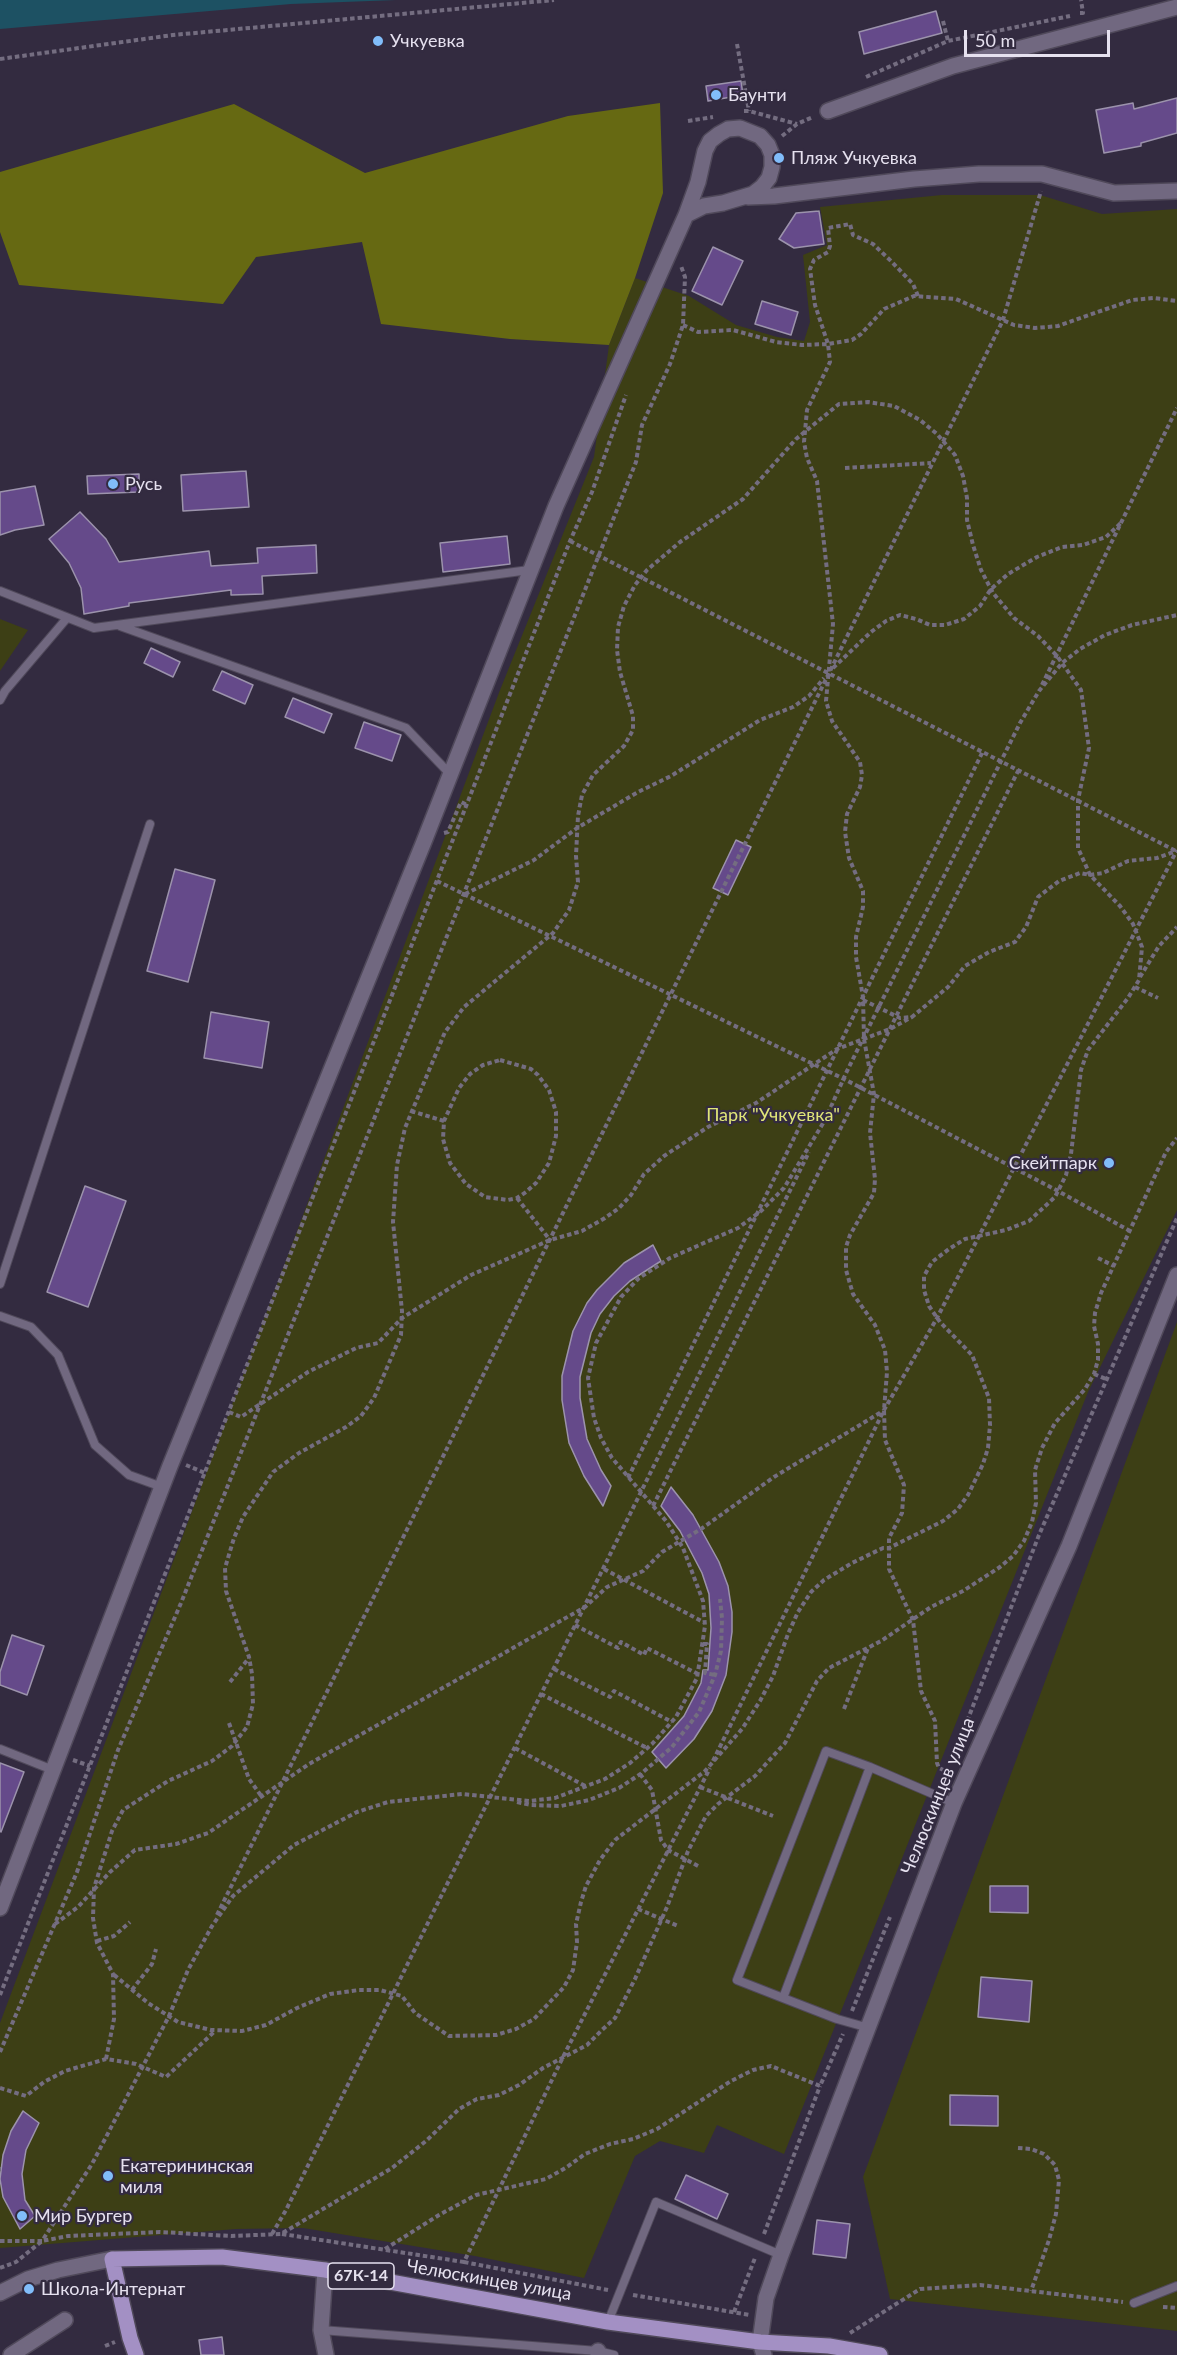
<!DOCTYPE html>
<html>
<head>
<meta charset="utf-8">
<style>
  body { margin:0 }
  #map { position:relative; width:1177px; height:2355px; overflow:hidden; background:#332b40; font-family:Lato,sans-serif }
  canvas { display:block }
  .scale { position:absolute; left:964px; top:30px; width:146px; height:27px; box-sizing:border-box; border:3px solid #e6e1ef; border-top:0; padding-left:8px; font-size:18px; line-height:21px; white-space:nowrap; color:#e6e1ef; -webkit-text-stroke:4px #332b40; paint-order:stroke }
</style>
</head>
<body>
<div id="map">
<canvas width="1177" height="2355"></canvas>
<div class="scale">50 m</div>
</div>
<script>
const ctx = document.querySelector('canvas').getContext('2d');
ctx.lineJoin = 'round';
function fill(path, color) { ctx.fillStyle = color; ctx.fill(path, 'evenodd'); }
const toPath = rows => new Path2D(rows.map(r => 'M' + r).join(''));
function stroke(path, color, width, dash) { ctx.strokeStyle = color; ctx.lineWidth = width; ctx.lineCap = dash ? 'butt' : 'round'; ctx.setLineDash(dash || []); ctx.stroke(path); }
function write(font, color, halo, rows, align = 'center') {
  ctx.font = font + ' Lato,sans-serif'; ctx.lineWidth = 4.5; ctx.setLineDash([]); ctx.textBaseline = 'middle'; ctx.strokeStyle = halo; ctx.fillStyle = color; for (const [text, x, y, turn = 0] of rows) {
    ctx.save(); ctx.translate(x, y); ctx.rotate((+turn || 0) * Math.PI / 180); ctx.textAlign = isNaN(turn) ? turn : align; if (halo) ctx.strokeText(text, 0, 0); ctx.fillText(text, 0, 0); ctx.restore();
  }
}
fill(toPath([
  [942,195,1040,195,1102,214,1177,209,1177,1210,1088,1392,784,2154,717,2125,704,2153,660,2141,635,2156,584,2278,475,2256,303,2228,236,2229,0,2248,0,2023,500,690,594,457,609,345,635,278,689,296,736,325,777,337,804,341,810,322,803,255,827,245,820,207],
  [0,619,28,630,0,671],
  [1177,1322,1177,2331,890,2299,863,2177]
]), '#3d3f15');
fill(toPath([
  [660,103,663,193,635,278,609,345,510,339,381,324,362,242,256,257,223,304,19,285,0,232,0,172,234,104,365,173,568,116]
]), '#666912');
fill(toPath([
  [0,0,396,0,291,4,0,29]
]), '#1d5163');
const building = toPath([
  [936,11,942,33,864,54,859,32,936,11],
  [741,81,743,95,708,101,706,86,741,81],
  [1177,98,1177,133,1141,143,1141,146,1104,153,1096,110,1133,103,1134,109,1177,98],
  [819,211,824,244,794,248,779,239,796,213,819,211],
  [713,247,743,261,722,305,692,291,713,247],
  [762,301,798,312,791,335,755,324,762,301],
  [246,471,249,507,183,511,181,475,246,471],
  [139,474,139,492,88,494,87,476,139,474],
  [35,486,44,525,15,530,0,535,0,492,35,486],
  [80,512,106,539,119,562,209,551,211,566,258,563,257,548,316,545,317,573,262,576,263,594,231,595,231,590,129,603,129,606,84,614,81,588,69,563,49,539,80,512],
  [507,536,510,564,443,572,440,543,507,536],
  [151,648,180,662,173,677,144,663,151,648],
  [222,671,253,685,245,704,213,690,222,671],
  [293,698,332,714,324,733,285,717,293,698],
  [364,722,401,735,392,761,355,748,364,722],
  [736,840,751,847,728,895,713,888,736,840],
  [175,869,215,880,188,982,147,971,175,869],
  [211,1012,269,1022,262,1068,204,1058,211,1012],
  [85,1186,126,1201,88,1307,47,1292,85,1186],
  [653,1245,661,1261,630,1281,614,1296,600,1314,591,1333,580,1377,580,1398,587,1439,601,1470,611,1486,603,1506,584,1476,569,1443,562,1400,562,1376,573,1331,587,1303,597,1290,624,1263,653,1245],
  [671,1487,693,1515,719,1562,728,1586,732,1612,732,1632,726,1675,712,1711,694,1739,666,1768,652,1752,684,1716,701,1683,703,1670,708,1670,711,1628,709,1594,702,1573,680,1531,661,1506,671,1487],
  [12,1635,44,1646,27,1695,0,1685,0,1672,12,1635],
  [0,1763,24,1772,1,1832,0,1831,0,1763],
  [990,1886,1028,1886,1028,1913,990,1912,990,1886],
  [981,1977,1032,1981,1029,2022,978,2017,981,1977],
  [950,2095,998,2096,998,2126,950,2125,950,2095],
  [23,2111,39,2123,26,2150,22,2174,25,2200,35,2216,20,2229,3,2197,0,2179,3,2155,11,2131,23,2111],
  [686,2175,728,2194,717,2219,675,2199,686,2175],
  [817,2220,850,2224,846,2258,813,2254,817,2220],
  [222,2337,224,2355,201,2355,199,2340,222,2337]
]);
fill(building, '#654a8a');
stroke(building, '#9c93ac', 1.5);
const service = toPath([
  [0,591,94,628,529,570],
  [120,626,406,728,450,774],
  [0,700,5,691,67,618],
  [0,1284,150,824],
  [0,1316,31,1327,58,1355,95,1445,129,1475,162,1487],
  [0,1749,53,1770],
  [870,1767,783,1998,737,1980,826,1751,870,1767,954,1803],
  [783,1998,837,2019,869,2028],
  [1134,2303,1177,2286],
  [608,2322,656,2202,781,2255],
  [321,2330,598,2351,614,2355]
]);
const minor = toPath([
  [828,111,953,66,1177,7],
  [748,197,774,196,914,179,979,174,1042,174,1114,193,1177,191],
  [0,1908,170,1466,423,844,556,506,686,215,704,206,723,203,753,194,762,187,769,178,772,167,772,155,768,145,760,136,740,128,728,129,719,134,710,141,705,151,698,182,686,215],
  [325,2270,321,2330,326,2355],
  [598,2351,598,2355],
  [11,2355,65,2320],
  [764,2355,760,2342,766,2298,781,2255,954,1803,1069,1546,1177,1275]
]);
const secondary = toPath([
  [0,2293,28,2279,58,2270,112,2259]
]);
const primary = toPath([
  [136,2355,130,2338,112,2259,222,2257,325,2270,608,2322,760,2342,829,2346,880,2355]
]);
stroke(service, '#50495a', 10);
stroke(minor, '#50495a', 18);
stroke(secondary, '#50495a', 18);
stroke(primary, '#50495a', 18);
stroke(toPath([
  [1080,13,1083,13,1081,0],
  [943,21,948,41],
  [737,44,749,111],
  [0,59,173,35,554,0],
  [866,77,948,41,1070,16],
  [744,111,749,111,797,124],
  [688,121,713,117],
  [782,136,797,124,813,117],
  [918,296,913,284,891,261,873,244,853,235,850,224,828,228,830,246,828,252,814,260,810,269,815,305,828,344,830,362,807,410,804,442,807,458,817,481,833,624,826,701,832,721,860,762,862,775,860,787,847,814,845,832,849,858,863,891,863,907,856,937,856,957,863,997,864,1039,874,1094,870,1133,875,1179,874,1193,850,1235,846,1247,846,1270,853,1294,875,1325,885,1350,887,1372,884,1410,885,1440,904,1485,902,1513,889,1538,889,1569,913,1620,921,1691,935,1721,937,1763,939,1768,948,1772],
  [683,325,698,332,733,330,776,342,802,345,828,344,852,340,861,334,884,309,914,296,956,299,1014,325,1035,328,1058,326,1132,300,1154,298,1177,301],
  [845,468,931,463],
  [570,541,1176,851],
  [833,668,871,632,886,621,900,615,916,619,930,625,945,625,964,619,980,606,991,589,1008,574,1037,557,1062,547,1083,545,1106,537,1122,522],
  [1042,685,1177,408],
  [444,833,448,832,461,802,467,805],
  [437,881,844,1079,1058,1191,1130,1231],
  [465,894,534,860,577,828,638,792,671,776,760,720,793,707,809,696,824,678],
  [1140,977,1159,946,1177,927],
  [1135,987,1158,998],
  [863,1000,900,1018,912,1017,948,987,965,966,989,952,1015,942,1026,927,1038,897,1059,881,1080,873,1090,875,1103,873,1128,861,1157,858,1176,851],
  [500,1060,531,1069,538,1075,549,1090,556,1112,556,1136,549,1163,536,1183,526,1192,517,1198,508,1200,485,1197,466,1184,450,1163,443,1139,444,1121,459,1088,470,1074,483,1065,500,1060],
  [411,1111,444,1121],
  [517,1198,550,1240],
  [1098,1258,1114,1266],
  [1094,1374,1106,1379],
  [229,1412,241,1417,308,1372,356,1348,378,1343,402,1318,471,1275,550,1240,582,1231,605,1218,619,1208,631,1195,644,1174,664,1156,708,1127,756,1103,837,1049,890,1029,912,1017],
  [186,1465,205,1473],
  [628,1478,983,751],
  [653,1506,1019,769],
  [604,1569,705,1623],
  [575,1625,618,1648,621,1642,644,1655,647,1648,698,1674],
  [703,1644,707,1644,705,1673,715,1675],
  [554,1669,610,1697,614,1691,672,1722],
  [230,1682,249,1658],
  [541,1694,647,1748],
  [844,1709,868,1648],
  [229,1723,249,1779,262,1797],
  [515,1748,587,1787],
  [73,1760,90,1766],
  [713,1761,884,1410,937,1318,1177,850],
  [951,1763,1039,1535,1177,1218],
  [640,1774,652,1790,661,1840,668,1850,700,1867],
  [700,1787,773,1816],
  [517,1802,531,1805,561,1806,589,1800,619,1788,642,1773,672,1747,699,1712,715,1675,721,1651,722,1618,720,1599],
  [638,1909,678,1926],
  [217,1915,1003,320,1041,191],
  [55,1924,78,1907,110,1872,135,1850,176,1844,208,1833,309,1764,585,1607,607,1587,643,1571,662,1552,701,1529,774,1477,883,1411],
  [97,1941,114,1936,130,1922],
  [132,1990,152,1964,156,1949],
  [0,1995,570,541,592,492,626,395],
  [852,2011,890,1917],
  [0,2052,77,1872,118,1750,181,1603,636,462,642,425,670,364,683,325,685,277,681,266],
  [106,2059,114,2019,113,1974,97,1943,93,1918,94,1888,112,1831,123,1810,168,1781,212,1761,232,1746,247,1727,253,1704,252,1674,249,1657,226,1591,225,1568,234,1538,243,1517,273,1472,299,1453,346,1427,361,1416,374,1398,401,1335,402,1311,393,1222,397,1165,405,1128,445,1032,464,1007,553,933,569,910,578,882,576,856,578,816,582,795,593,775,624,746,633,730,633,716,620,672,617,650,618,627,624,606,635,585,647,570,680,542,743,499,796,439,839,404,868,402,894,406,920,420,937,434,955,455,963,476,967,498,967,520,973,545,981,570,993,593,1014,618,1038,636,1057,656,1081,690,1089,748,1078,800,1078,848,1090,875,1120,906,1133,924,1142,947,1139,980,1128,998,1088,1050,1081,1070,1071,1154,1066,1175,1055,1197,1029,1221,1006,1230,965,1239,949,1249,932,1262,924,1276,924,1290,929,1306,940,1322,972,1355,989,1398,990,1425,988,1448,983,1464,968,1495,958,1509,943,1521,889,1548,883,1548,852,1563,824,1580,811,1592,798,1612,788,1634,773,1676,760,1701,742,1729,705,1771,615,1840,600,1860,586,1886,581,1902,576,1924,577,1942,573,1970,564,1987,534,2019,516,2029,496,2035,449,2036,415,2013,402,1996,380,1990,359,1990,330,1994,297,2008,266,2025,242,2031,211,2030,178,2022,148,2003,113,1974],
  [0,2088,26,2096,44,2082,65,2071,106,2059,136,2064,166,2077,215,2031],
  [1018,2148,1031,2149,1044,2154,1055,2165,1059,2180,1056,2214,1049,2240,1031,2291],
  [0,2169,1,2169],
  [272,2234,286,2210,809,1152],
  [282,2234,464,2262,562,2059,710,1768],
  [764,2234,820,2086],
  [0,2241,42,2241,92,2164,169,2016,188,1970,212,1926,233,1896,294,1845,357,1812,388,1802,462,1794,529,1801,555,1798,605,1779,630,1763,652,1744,676,1717,697,1678,705,1626,703,1601,683,1548,666,1521,612,1458,601,1438,594,1418,588,1378,596,1343,621,1297,639,1278,670,1258,738,1228,761,1211,784,1188,825,1120,847,1071,1020,723,1039,691,1062,663,1080,649,1105,635,1132,625,1177,615],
  [385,2249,439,2215,476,2195,546,2179,567,2167,585,2154,610,2144,633,2139,657,2129,731,2081,753,2070,771,2066,820,2086,843,2034],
  [464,2262,608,2290],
  [0,2268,16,2262,42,2241,68,2236,160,2232,231,2236,281,2234,392,2168,426,2141,459,2109,477,2099,499,2095,519,2085,543,2068,587,2045,602,2030,615,2018,635,1979,667,1907,688,1851,706,1816,718,1804,755,1776,785,1743,817,1681,829,1668,881,1641,931,1607,963,1591,1000,1567,1013,1556,1024,1541,1032,1522,1036,1503,1035,1470,1042,1448,1055,1423,1085,1389,1094,1374,1098,1360,1098,1344,1094,1326,1095,1313,1101,1293,1166,1152,1177,1138],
  [633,2295,750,2315],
  [1163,2307,1177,2308],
  [734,2312,755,2258],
  [850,2333,920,2289,980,2285,1123,2302],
  [105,2346,115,2342]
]), '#746d80', 4, [4.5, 3]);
stroke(service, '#716880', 8);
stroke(minor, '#716880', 15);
stroke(secondary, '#716880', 15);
stroke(primary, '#a390c4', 15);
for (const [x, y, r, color] of [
  [378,41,6,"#81bdfa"],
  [716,95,6,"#81bdfa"],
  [779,158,6,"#81bdfa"],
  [113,484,6,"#81bdfa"],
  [1109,1163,6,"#81bdfa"],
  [108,2176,6,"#81bdfa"],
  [22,2216,6,"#81bdfa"],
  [29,2289,6,"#81bdfa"]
]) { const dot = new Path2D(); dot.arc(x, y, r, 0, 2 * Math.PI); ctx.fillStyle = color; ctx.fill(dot); stroke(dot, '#332b40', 2); }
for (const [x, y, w] of [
  [361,2276,66]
]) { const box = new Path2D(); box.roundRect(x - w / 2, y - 13, w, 26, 4.5); ctx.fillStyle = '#332b40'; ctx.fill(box); stroke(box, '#e6e1ef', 1.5); }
write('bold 16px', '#e6e1ef', null, [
  ["67К-14",361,2276]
]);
write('18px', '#e6e1ef', '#332b40', [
  ["Учкуевка",390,41],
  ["Баунти",728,95],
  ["Пляж Учкуевка",791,158],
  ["Русь",125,484],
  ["Скейтпарк",1097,1163,"right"],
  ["Екатерининская",120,2166],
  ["миля",120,2187],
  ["Мир Бургер",34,2216],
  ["Школа-Интернат",41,2289]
], 'left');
write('18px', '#e0e678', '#332b40', [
  ["Парк \"Учкуевка\"",773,1115]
]);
write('18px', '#e6e1ef', '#332b40', [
  ["Челюскинцев улица",938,1796,-68],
  ["Челюскинцев улица",489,2280,10]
]);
</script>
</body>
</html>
